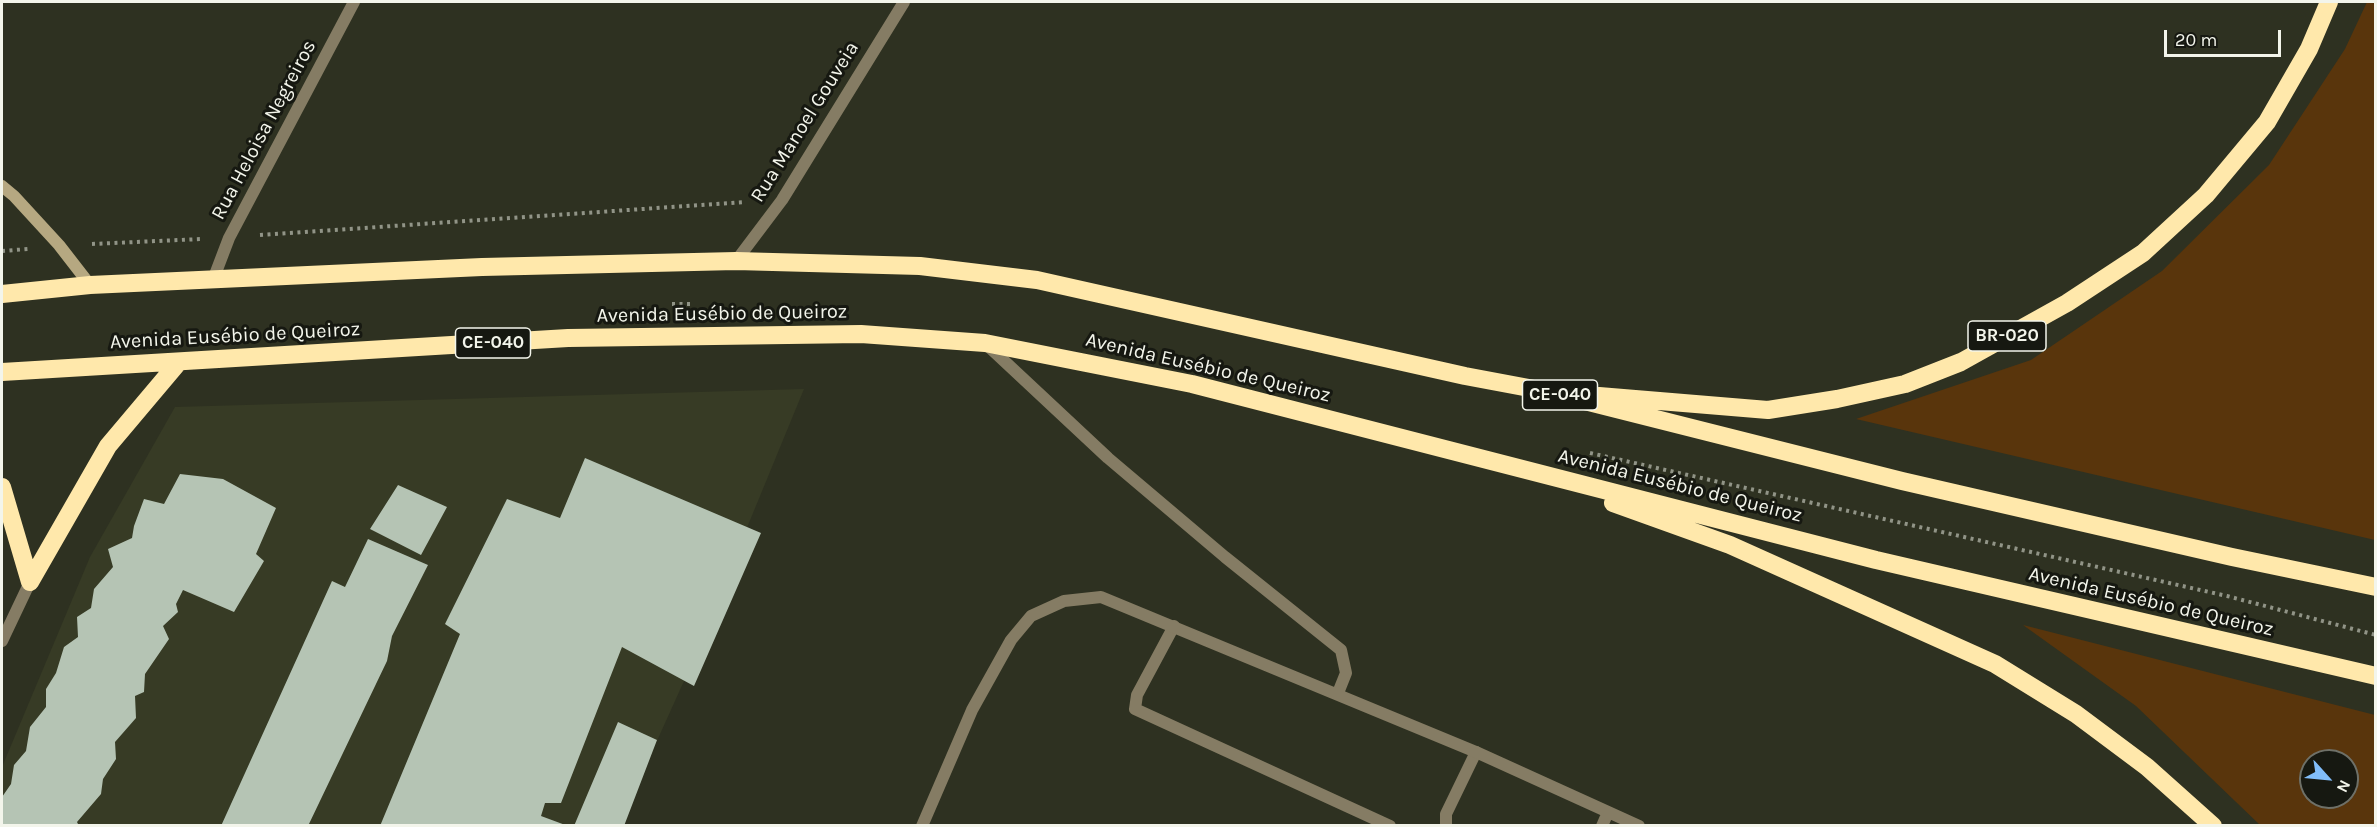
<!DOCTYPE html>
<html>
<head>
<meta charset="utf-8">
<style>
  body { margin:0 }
  #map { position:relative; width:2377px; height:827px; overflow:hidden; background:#2e3121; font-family:Karla,sans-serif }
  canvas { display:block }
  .frame { position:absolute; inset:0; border:3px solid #f3f5eb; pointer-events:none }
  .north { position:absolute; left:2299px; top:749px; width:60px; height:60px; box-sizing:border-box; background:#161811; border:2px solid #6e7068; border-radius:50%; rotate:117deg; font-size:16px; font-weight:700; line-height:24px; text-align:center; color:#f3f5eb }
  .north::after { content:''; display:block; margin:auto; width:21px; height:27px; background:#81bdfa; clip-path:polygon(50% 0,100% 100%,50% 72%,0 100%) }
  .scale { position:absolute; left:2164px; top:30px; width:117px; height:27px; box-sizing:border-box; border:3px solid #f3f5eb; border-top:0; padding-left:8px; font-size:18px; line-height:21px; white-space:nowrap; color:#f3f5eb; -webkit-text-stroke:4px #161811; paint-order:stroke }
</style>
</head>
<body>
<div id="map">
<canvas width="2377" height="827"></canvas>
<div class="frame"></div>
<div class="north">N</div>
<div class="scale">20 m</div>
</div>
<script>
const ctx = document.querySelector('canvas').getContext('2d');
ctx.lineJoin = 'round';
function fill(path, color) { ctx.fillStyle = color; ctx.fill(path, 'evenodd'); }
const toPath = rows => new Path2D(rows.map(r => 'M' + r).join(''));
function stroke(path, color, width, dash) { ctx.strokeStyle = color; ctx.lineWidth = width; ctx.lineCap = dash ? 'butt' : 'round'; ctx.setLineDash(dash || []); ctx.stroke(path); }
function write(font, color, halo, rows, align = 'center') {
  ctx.font = font + ' Karla,sans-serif'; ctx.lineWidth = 6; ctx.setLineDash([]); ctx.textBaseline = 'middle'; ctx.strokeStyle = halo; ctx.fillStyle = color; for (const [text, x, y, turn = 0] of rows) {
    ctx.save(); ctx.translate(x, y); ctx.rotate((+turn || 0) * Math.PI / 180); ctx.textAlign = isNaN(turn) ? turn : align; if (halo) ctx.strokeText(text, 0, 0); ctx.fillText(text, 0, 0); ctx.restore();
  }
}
fill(toPath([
  [804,389,684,681,619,825,2,826,2,767,90,557,175,407]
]), '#373b25');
fill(toPath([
  [2367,2,2376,2,2375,540,1856,419,2031,360,2162,271,2269,165,2345,49],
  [2023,625,2375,715,2375,825,2260,825,2136,706],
  [2311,761,2347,761,2347,797,2311,797]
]), '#59350c');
fill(toPath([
  [585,458,761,533,694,686,622,647,561,803,545,803,541,816,568,826,380,826,460,634,445,624,507,499,560,518],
  [180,474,223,479,276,508,256,554,264,561,234,612,183,590,176,604,178,612,163,626,169,639,145,674,144,692,135,696,136,718,115,742,116,759,103,779,101,794,77,822,79,826,2,826,2,797,11,784,14,765,26,751,30,727,46,707,46,689,56,673,64,647,78,637,77,617,91,608,94,589,113,567,108,549,132,538,134,526,144,499,164,504],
  [398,485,447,507,421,555,370,529],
  [368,539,428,565,392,636,387,661,308,826,221,826,332,581,345,587],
  [618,722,657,740,624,826,574,826]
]), '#b5c4b4');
stroke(toPath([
  [260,235,746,202],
  [92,244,201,239],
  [2,251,28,249],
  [672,304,692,304],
  [1590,453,2227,596,2376,635]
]), '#919487', 4, [3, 4.5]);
stroke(toPath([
  [1174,626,1137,695,1135,709,1390,826],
  [1446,826,1446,814,1476,752]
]), '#857c64', 12);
stroke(toPath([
  [736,261,782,200,904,2],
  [213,280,229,238,354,2],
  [986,344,1108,458,1225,557,1341,650,1346,673,1338,693],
  [2,641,30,582],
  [922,826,972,710,1011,640,1031,616,1064,601,1101,597,1476,752,1639,826],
  [1602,826,1608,812]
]), '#857c64', 12);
stroke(toPath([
  [2,186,14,196,59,245,90,285]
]), '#b6a881', 12);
stroke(toPath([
  [2,294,90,285,482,267,736,261,920,266,1037,280,1465,376,1545,391,1902,481,2232,557,2376,587],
  [2,372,568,338,861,334,985,343,1192,384,1876,560,2376,676],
  [1599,396,1768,410,1837,399,1905,384,1961,362,2067,303,2143,253,2206,195,2267,122,2309,49,2329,2],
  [2,487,30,582],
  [1613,503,1730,545,1995,664,2076,714,2147,767,2213,826],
  [30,582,108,446,178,363]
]), '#ffe8ab', 18);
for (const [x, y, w] of [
  [2007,336,78],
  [493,343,75],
  [1560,395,75]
]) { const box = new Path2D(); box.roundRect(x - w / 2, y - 15, w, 30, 4.5); ctx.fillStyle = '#161811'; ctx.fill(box); stroke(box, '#f3f5eb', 1.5); }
write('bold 18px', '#f3f5eb', null, [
  ["BR-020",2007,336],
  ["CE-040",493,343],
  ["CE-040",1560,395]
]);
write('20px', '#f3f5eb', '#161811', [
  ["Rua Manoel Gouveia",805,122,-58],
  ["Rua Heloisa Negreiros",264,130,-62],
  ["Avenida Eusébio de Queiroz",722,314,-1],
  ["Avenida Eusébio de Queiroz",235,336,-3],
  ["Avenida Eusébio de Queiroz",1208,368,13],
  ["Avenida Eusébio de Queiroz",1680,486,14],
  ["Avenida Eusébio de Queiroz",2151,602,13]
]);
</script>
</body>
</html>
